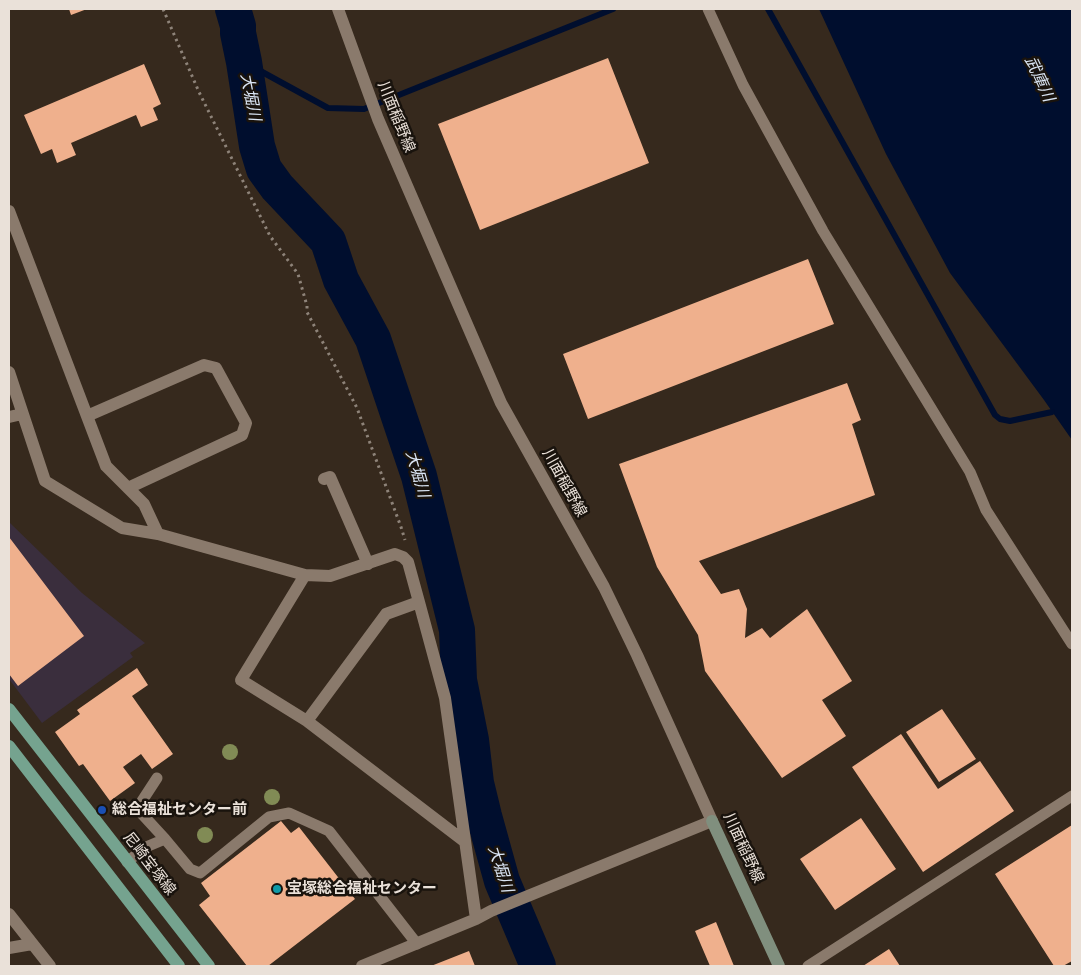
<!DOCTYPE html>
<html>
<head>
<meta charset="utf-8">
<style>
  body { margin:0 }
  #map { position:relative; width:1081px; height:975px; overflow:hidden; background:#36291d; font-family:Helvetica,sans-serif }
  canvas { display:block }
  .frame { position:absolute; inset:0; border:10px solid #eae1d9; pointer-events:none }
</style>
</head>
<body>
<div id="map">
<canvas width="1081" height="975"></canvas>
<div class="frame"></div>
</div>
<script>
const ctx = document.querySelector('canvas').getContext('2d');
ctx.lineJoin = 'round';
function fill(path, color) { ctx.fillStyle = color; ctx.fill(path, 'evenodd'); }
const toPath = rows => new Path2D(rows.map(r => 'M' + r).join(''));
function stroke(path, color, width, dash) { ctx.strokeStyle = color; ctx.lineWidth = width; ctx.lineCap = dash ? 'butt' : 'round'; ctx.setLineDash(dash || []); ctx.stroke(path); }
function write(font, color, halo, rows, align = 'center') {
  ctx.font = font + ' Helvetica,"Noto Sans JP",sans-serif'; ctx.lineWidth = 5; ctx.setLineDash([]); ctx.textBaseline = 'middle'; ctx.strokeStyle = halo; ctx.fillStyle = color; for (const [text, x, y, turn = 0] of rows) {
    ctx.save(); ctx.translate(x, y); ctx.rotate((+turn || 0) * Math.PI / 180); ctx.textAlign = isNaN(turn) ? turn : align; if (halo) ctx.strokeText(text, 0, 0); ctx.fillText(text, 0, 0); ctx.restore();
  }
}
fill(toPath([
  [9,522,82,593,145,643,130,653,133,657,42,723,9,679]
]), '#3a2e3d');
fill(toPath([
  [819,9,1072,9,1072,440,1044,400,950,273,886,154]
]), '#000e2e');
stroke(toPath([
  [768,9,995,415,1000,419,1010,421,1052,412],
  [244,62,328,108,364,109,613,9]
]), '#000e2e', 6);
stroke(toPath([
  [233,9,238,26,238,33,244,62,257,146,264,169,277,187,328,241,341,280,373,339,419,476,457,630,459,680,471,740,476,783,484,816,502,881,538,966]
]), '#000e2e', 36);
fill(toPath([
  [69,9,87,9,71,15],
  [608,58,649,163,480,230,438,124],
  [144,64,161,104,153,108,158,120,141,127,136,115,71,143,76,155,57,163,52,149,41,154,24,115],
  [808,259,834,324,588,419,563,354],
  [847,383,861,420,852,424,875,495,699,561,721,594,739,589,747,609,745,638,762,628,770,638,807,609,852,681,822,700,846,736,782,778,705,671,698,635,657,567,619,464],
  [9,537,84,636,18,686,9,674],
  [137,668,148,685,132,696,173,754,152,769,141,754,123,767,135,783,110,801,83,764,79,766,55,732,80,714,77,710],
  [942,709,976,759,939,782,906,732],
  [901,734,938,789,980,761,1014,811,923,872,852,767],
  [861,818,896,869,835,910,800,859],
  [281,821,291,833,299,827,355,899,268,966,247,966,199,905,210,896,201,883],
  [1072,825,1072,961,1063,966,1054,966,995,874],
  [716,922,734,966,710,966,695,931],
  [889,949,900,966,863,966],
  [469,951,475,966,431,966]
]), '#efb08d');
stroke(toPath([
  [163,9,199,92,270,236,298,274,307,306,307,312,357,408,401,527,405,540]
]), '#8e8379', 3, [2.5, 4]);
stroke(toPath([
  [708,9,743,85,823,231,970,472,986,510,1072,644],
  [157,778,142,801,142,814,165,839],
  [127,862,146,847,165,839,190,869,200,873,269,817,289,813,329,831,417,944],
  [808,966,1072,796]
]), '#8a7a6c', 11);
stroke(toPath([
  [338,9,378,119,501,403,604,587,637,655,712,821,491,911,476,919,362,966],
  [9,211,106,466,144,504,158,534,305,575,330,576,395,554,403,557,408,562,419,602],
  [9,372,45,481,122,528,158,534],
  [87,416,204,365,216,368,246,423,242,435,128,488],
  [9,417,22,414],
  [324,479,330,477,368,564],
  [305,575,241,680,307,721,464,841],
  [307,721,386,614,419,602,445,698,476,919],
  [9,914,50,966],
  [9,948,32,944]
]), '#8a7a6c', 12);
stroke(toPath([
  [712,821,779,966]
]), '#808f7e', 12);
stroke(toPath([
  [9,709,209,966],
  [9,746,179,966]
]), '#75a38f', 12);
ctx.fillStyle = '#818b55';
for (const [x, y] of [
  [230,752],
  [272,797],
  [166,809],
  [205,835]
]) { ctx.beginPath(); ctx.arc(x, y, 8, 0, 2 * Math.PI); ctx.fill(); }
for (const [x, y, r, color] of [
  [102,810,5,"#1a4fb4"],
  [277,889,5,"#0f9aa8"]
]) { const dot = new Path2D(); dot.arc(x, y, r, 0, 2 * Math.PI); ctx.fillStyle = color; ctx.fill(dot); stroke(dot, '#19130d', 2); }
write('15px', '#eae1d9', '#19130d', [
  ["川面稲野線",396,117,68],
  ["川面稲野線",564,483,61],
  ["川面稲野線",743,848,65],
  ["尼崎宝塚線",149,864,52]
]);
write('bold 15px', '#eae1d9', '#19130d', [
  ["総合福祉センター前",112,810],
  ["宝塚総合福祉センター",287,889]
], 'left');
write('italic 16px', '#dae5f4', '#19130d', [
  ["武庫川",1039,79,65],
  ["大堀川",250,97,79],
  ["大堀川",417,474,74],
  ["大堀川",500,869,72]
]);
</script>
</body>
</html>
